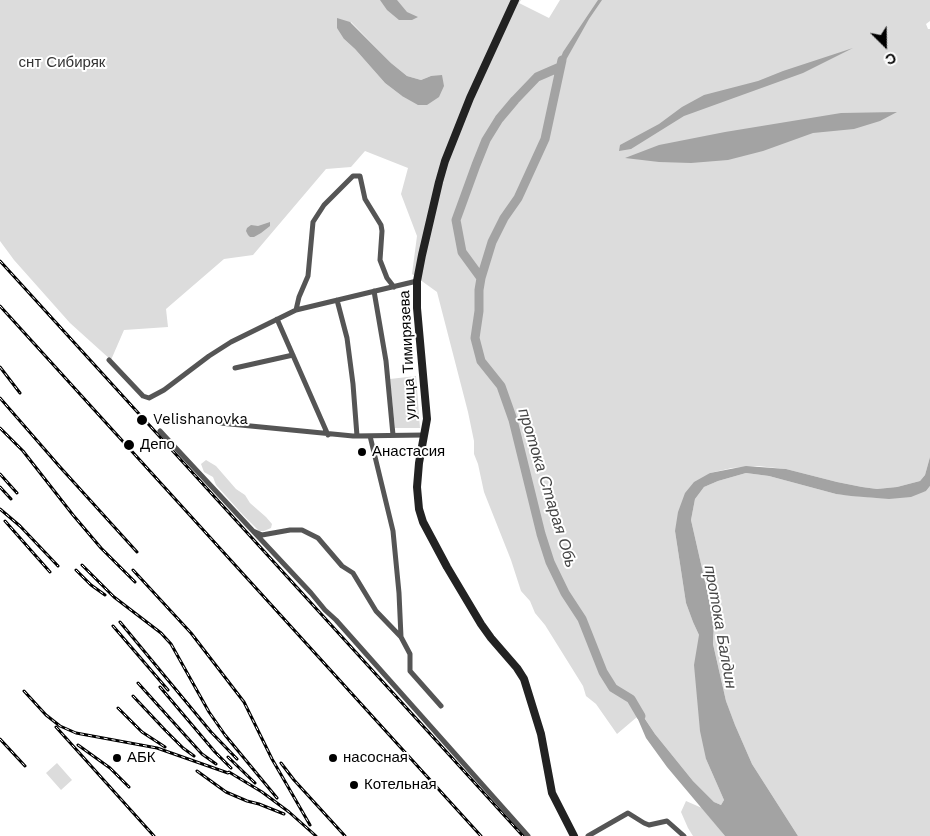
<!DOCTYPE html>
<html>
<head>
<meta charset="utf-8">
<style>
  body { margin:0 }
  #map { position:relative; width:930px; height:836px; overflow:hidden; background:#fff; font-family:"Work Sans",sans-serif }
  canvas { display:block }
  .north { position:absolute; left:860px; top:20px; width:50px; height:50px; -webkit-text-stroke:4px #fff; paint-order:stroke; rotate:157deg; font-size:14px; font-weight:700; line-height:20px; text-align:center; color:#000 }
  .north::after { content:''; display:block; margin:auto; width:18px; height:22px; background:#000; clip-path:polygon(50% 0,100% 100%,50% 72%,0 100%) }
</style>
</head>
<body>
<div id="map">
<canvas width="930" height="836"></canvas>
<div class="north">С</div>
</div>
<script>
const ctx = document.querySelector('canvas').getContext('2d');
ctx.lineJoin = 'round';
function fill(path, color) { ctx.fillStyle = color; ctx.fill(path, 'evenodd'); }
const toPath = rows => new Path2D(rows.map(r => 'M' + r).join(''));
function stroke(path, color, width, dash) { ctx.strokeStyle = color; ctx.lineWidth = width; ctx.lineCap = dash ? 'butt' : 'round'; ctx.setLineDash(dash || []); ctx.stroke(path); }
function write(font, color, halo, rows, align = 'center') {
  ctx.font = font + ' "Work Sans",sans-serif'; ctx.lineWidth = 4; ctx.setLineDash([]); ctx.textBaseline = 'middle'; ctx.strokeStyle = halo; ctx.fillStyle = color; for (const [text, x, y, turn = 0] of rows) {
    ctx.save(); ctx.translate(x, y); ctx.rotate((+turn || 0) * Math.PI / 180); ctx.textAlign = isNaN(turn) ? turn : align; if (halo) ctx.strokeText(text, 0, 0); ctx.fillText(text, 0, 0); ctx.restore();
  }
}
fill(toPath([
  [0,0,521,0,519,3,549,18,560,0,930,0,930,21,926,24,928,29,930,29,930,457,925,475,920,481,897,487,877,489,862,487,837,482,786,469,757,466,732,468,710,473,675,531,686,603,693,622,699,635,706,759,724,800,721,805,714,802,693,781,655,734,636,705,637,717,617,734,596,704,586,696,583,686,545,625,535,613,530,601,521,591,511,560,484,492,478,464,474,454,474,441,468,412,437,292,412,274,417,236,401,194,408,168,365,151,351,167,326,169,253,255,224,259,166,309,168,327,124,330,111,360,70,323,14,260,0,241],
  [351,22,391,63,407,76,421,80,431,76,402,96,385,83,355,49,344,39],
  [416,376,420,428,395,428,390,379],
  [206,460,216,466,236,489,245,495,250,503,266,517,272,524,271,528,264,531,259,531,243,515,216,485,213,477,204,472,201,464],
  [746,473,769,476,836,494,878,498,926,491,930,486,930,836,798,836,752,764,735,725,726,701,713,644,714,621,691,520,695,499,704,487,718,481],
  [57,763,72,780,61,790,46,773],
  [686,801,702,808,725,836,693,836,688,828,681,812]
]), '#dcdcdc');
fill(toPath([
  [380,0,397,0,407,12,418,17,412,20,399,20,387,10],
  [598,0,602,0,589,19,562,67,559,69,558,65,563,52],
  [337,18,350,22,391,63,407,76,421,80,431,76,442,75,444,86,439,97,427,105,418,105,402,96,385,83,355,49,344,39,337,28],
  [853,48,803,73,684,116,631,149,619,151,620,145,659,124,682,107,704,95,758,81,783,71],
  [897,112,880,121,854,129,813,133,763,151,728,160,691,163,659,162,625,158,659,145,725,132,841,113],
  [270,222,270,226,261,233,254,237,250,237,248,235,246,231,247,228,251,225,258,226],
  [930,457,930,486,926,491,911,497,889,499,851,496,836,494,769,476,746,473,718,481,704,487,695,499,691,520,714,621,713,644,726,701,735,725,752,764,798,836,725,836,667,767,646,738,637,717,635,704,655,734,693,781,714,802,721,805,724,800,706,759,700,731,694,665,699,635,693,622,686,603,675,531,678,512,685,493,694,482,710,473,746,466,786,469,837,482,862,487,877,489,897,487,920,481,925,475]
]), '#a3a3a3');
stroke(toPath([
  [562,60,545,139,518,198,504,218,492,242,481,278,479,290,479,311,475,338,481,361,501,386,513,420,541,534,550,562,565,593,582,619,603,672,613,688,631,699,641,716],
  [481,278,462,252,456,220,476,165,486,140,499,119,515,100,537,77,560,67]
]), '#a3a3a3', 9);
stroke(toPath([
  [374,291,386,361,393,435],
  [337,300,347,338,353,384,357,436],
  [296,310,299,297,308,276,313,222,324,205,353,176,360,176,365,199,381,225,382,231,380,260,387,278,394,287],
  [277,319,328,435],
  [109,360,143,396,149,398,164,390,209,356,231,342,296,310,417,281],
  [235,368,293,355],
  [220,423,353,436,424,435],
  [160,431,253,531,262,535,290,530,302,530,318,538,342,566,353,573,376,611,401,637],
  [370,436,393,531,399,593,401,637,410,654,410,671,441,706],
  [253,531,311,593,325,610,336,620,528,836],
  [588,836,628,813,644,823,649,825,667,821,684,836]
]), '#555', 5);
stroke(toPath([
  [515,0,470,98,445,161,439,182,422,255,417,281,417,308,427,419,419,463,417,487,419,509,423,522,447,567,481,624,491,638,517,668,524,679,541,734,552,793,574,836]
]), '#222', 8);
const rail = toPath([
  [0,261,523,836],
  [0,306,481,836],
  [0,367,20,393],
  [0,398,60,467,137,552],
  [0,428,23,451,73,515,101,548,135,582],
  [0,474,17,493],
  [0,487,11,499],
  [0,509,20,526,58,566],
  [5,521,50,572],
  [82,565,114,597,161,633,171,644,209,712,225,735,277,798],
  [76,570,91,585,105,595],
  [133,570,191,633,244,702,272,759,310,825],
  [120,622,211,732,237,759],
  [113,626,168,690],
  [138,683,202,754,216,764],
  [160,687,215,752,231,768],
  [24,691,46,715,60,726,76,733,157,748,228,773,229,772,262,792,289,812,316,836],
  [133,696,165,730,183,748,194,756],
  [118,708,142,732,165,747],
  [56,727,154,836],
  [0,739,25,766],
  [78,745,110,768,129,787],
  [228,757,255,783],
  [281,763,294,780,345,836],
  [197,771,226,792,247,801,259,804,284,814]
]);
stroke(rail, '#000', 3);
stroke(rail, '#fff', 1, [4]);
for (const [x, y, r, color] of [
  [142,420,6,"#000"],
  [129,445,6,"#000"],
  [362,452,5,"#000"],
  [117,758,5,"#000"],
  [333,758,5,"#000"],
  [354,785,5,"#000"]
]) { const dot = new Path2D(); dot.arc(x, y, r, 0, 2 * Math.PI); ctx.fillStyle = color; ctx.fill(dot); stroke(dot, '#fff', 2); }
write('15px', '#333', '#fff', [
  ["снт Сибиряк",62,63]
]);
write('15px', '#000', '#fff', [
  ["улица Тимирязева",408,355,-93]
]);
write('15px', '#000', '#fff', [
  ["Velishanovka",153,420],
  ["Депо",140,445],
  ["Анастасия",372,452],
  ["АБК",127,758],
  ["насосная",343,758],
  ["Котельная",364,785]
], 'left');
write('italic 16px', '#444', '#fff', [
  ["протока Старая Обь",547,488,73],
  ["протока Балдин",720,627,80]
]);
</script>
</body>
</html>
